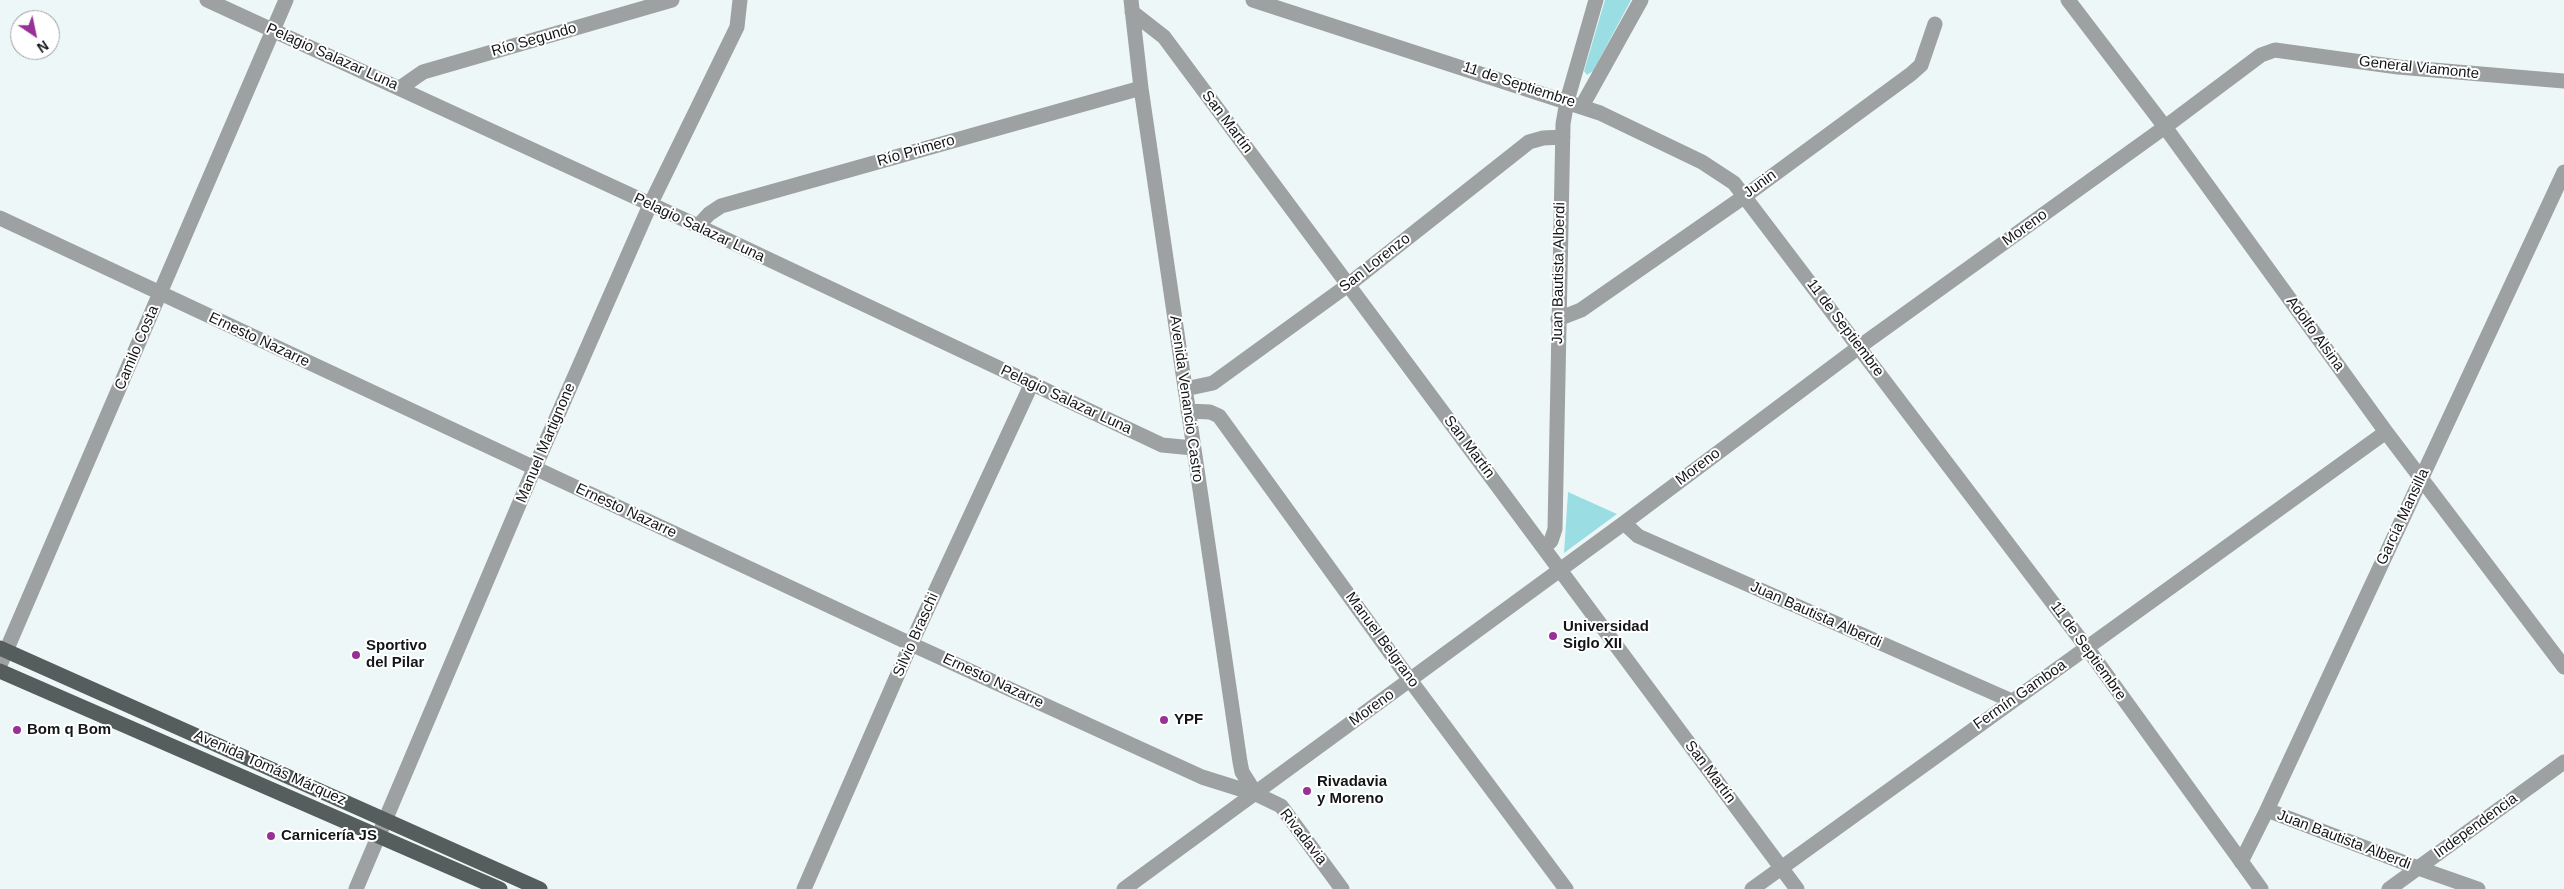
<!DOCTYPE html>
<html>
<head>
<meta charset="utf-8">
<style>
  body { margin:0 }
  #map { position:relative; width:2564px; height:889px; overflow:hidden; background:#eef7f8; font-family:Helvetica,sans-serif }
  canvas { display:block }
  .north { position:absolute; left:10px; top:10px; width:50px; height:50px; box-sizing:border-box; background:#fff; border:1px solid #a1a2a2; border-radius:50%; rotate:146deg; font-size:14px; font-weight:700; line-height:20px; text-align:center; color:#131617 }
  .north::after { content:''; display:block; margin:auto; width:18px; height:22px; background:#983196; clip-path:polygon(50% 0,100% 100%,50% 72%,0 100%) }
</style>
</head>
<body>
<div id="map">
<canvas width="2564" height="889"></canvas>
<div class="north">N</div>
</div>
<script>
const ctx = document.querySelector('canvas').getContext('2d');
ctx.lineJoin = 'round';
function fill(path, color) { ctx.fillStyle = color; ctx.fill(path, 'evenodd'); }
const toPath = rows => new Path2D(rows.map(r => 'M' + r).join(''));
function stroke(path, color, width, dash) { ctx.strokeStyle = color; ctx.lineWidth = width; ctx.lineCap = dash ? 'butt' : 'round'; ctx.setLineDash(dash || []); ctx.stroke(path); }
function write(font, color, halo, rows, align = 'center') {
  ctx.font = font + ' Helvetica,sans-serif'; ctx.lineWidth = 4; ctx.setLineDash([]); ctx.textBaseline = 'middle'; ctx.strokeStyle = halo; ctx.fillStyle = color; for (const [text, x, y, turn = 0] of rows) {
    ctx.save(); ctx.translate(x, y); ctx.rotate((+turn || 0) * Math.PI / 180); ctx.textAlign = isNaN(turn) ? turn : align; if (halo) ctx.strokeText(text, 0, 0); ctx.fillText(text, 0, 0); ctx.restore();
  }
}
fill(toPath([
  [1605,0,1631,0,1593,71,1587,75,1584,71],
  [1568,492,1617,514,1564,553]
]), '#9adee3');
stroke(toPath([
  [207,0,698,226,1162,445,1193,448],
  [1131,0,1141,88,1240,762,1242,772,1256,794],
  [1253,0,1600,113,1702,162,1734,183,2087,648,2261,889],
  [2068,0,2165,127,2386,432,2564,667],
  [1132,12,1164,37,1797,889],
  [400,88,423,72,672,0],
  [1582,106,1641,0],
  [0,218,911,644,1202,777,1256,794,1281,806,1342,889],
  [698,226,709,214,721,206,1141,88],
  [1558,319,1581,310,1745,196,1911,74,1921,65,1935,24],
  [1185,389,1213,383,1348,285,1529,142,1543,138,1563,137],
  [1188,411,1210,412,1219,416,1410,680,1566,889],
  [1624,523,1638,536,2012,701],
  [1544,547,1551,541,1555,529,1563,124,1567,101,1596,0],
  [0,665,286,0],
  [2267,810,2418,868,2478,889],
  [2241,862,2267,810,2564,172],
  [356,889,534,469,650,205,737,27,740,0],
  [804,889,911,644,1032,383],
  [1124,889,1624,523,1859,347,2165,127,2261,55,2275,50,2398,67,2564,81],
  [1752,889,2386,432],
  [2389,889,2564,762]
]), '#9da1a1', 15);
stroke(toPath([
  [0,648,540,889],
  [0,671,500,889]
]), '#565d5d', 15);
for (const [x, y, r, color] of [
  [1553,636,5,"#983196"],
  [356,655,5,"#983196"],
  [1164,720,5,"#983196"],
  [17,730,5,"#983196"],
  [1307,791,5,"#983196"],
  [271,836,5,"#983196"]
]) { const dot = new Path2D(); dot.arc(x, y, r, 0, 2 * Math.PI); ctx.fillStyle = color; ctx.fill(dot); stroke(dot, '#fff', 2); }
write('15px', '#131617', '#fff', [
  ["Río Segundo",534,40,-16],
  ["Pelagio Salazar Luna",332,57,24],
  ["General Viamonte",2419,68,6],
  ["11 de Septiembre",1519,85,18],
  ["San Martín",1227,122,53],
  ["Río Primero",916,151,-16],
  ["Junin",1760,184,-36],
  ["Pelagio Salazar Luna",699,228,25],
  ["Moreno",2025,228,-36],
  ["San Lorenzo",1375,263,-38],
  ["Juan Bautista Alberdi",1559,273,-89],
  ["11 de Septiembre",1845,328,53],
  ["Adolfo Alsina",2315,334,54],
  ["Ernesto Nazarre",259,340,25],
  ["Camilo Costa",137,348,-67],
  ["Avenida Venancio Castro",1186,399,82],
  ["Pelagio Salazar Luna",1066,400,25],
  ["Manuel Martignone",546,443,-67],
  ["San Martín",1469,447,53],
  ["Moreno",1698,467,-37],
  ["Ernesto Nazarre",626,511,25],
  ["García Mansilla",2403,517,-65],
  ["Juan Bautista Alberdi",1816,615,24],
  ["Silvio Braschi",916,635,-66],
  ["Manuel Belgrano",1382,640,54],
  ["11 de Septiembre",2088,651,54],
  ["Ernesto Nazarre",993,681,25],
  ["Fermín Gamboa",2020,695,-35],
  ["Moreno",1372,708,-36],
  ["Avenida Tomás Márquez",270,768,24],
  ["San Martín",1710,772,53],
  ["Independencia",2476,826,-36],
  ["Rivadavia",1303,837,52],
  ["Juan Bautista Alberdi",2344,840,21]
]);
write('bold 15px', '#131617', '#fff', [
  ["Universidad",1563,627],
  ["Siglo XII",1563,644],
  ["Sportivo",366,646],
  ["del Pilar",366,663],
  ["YPF",1174,720],
  ["Bom q Bom",27,730],
  ["Rivadavia",1317,782],
  ["y Moreno",1317,799],
  ["Carnicería JS",281,836]
], 'left');
</script>
</body>
</html>
